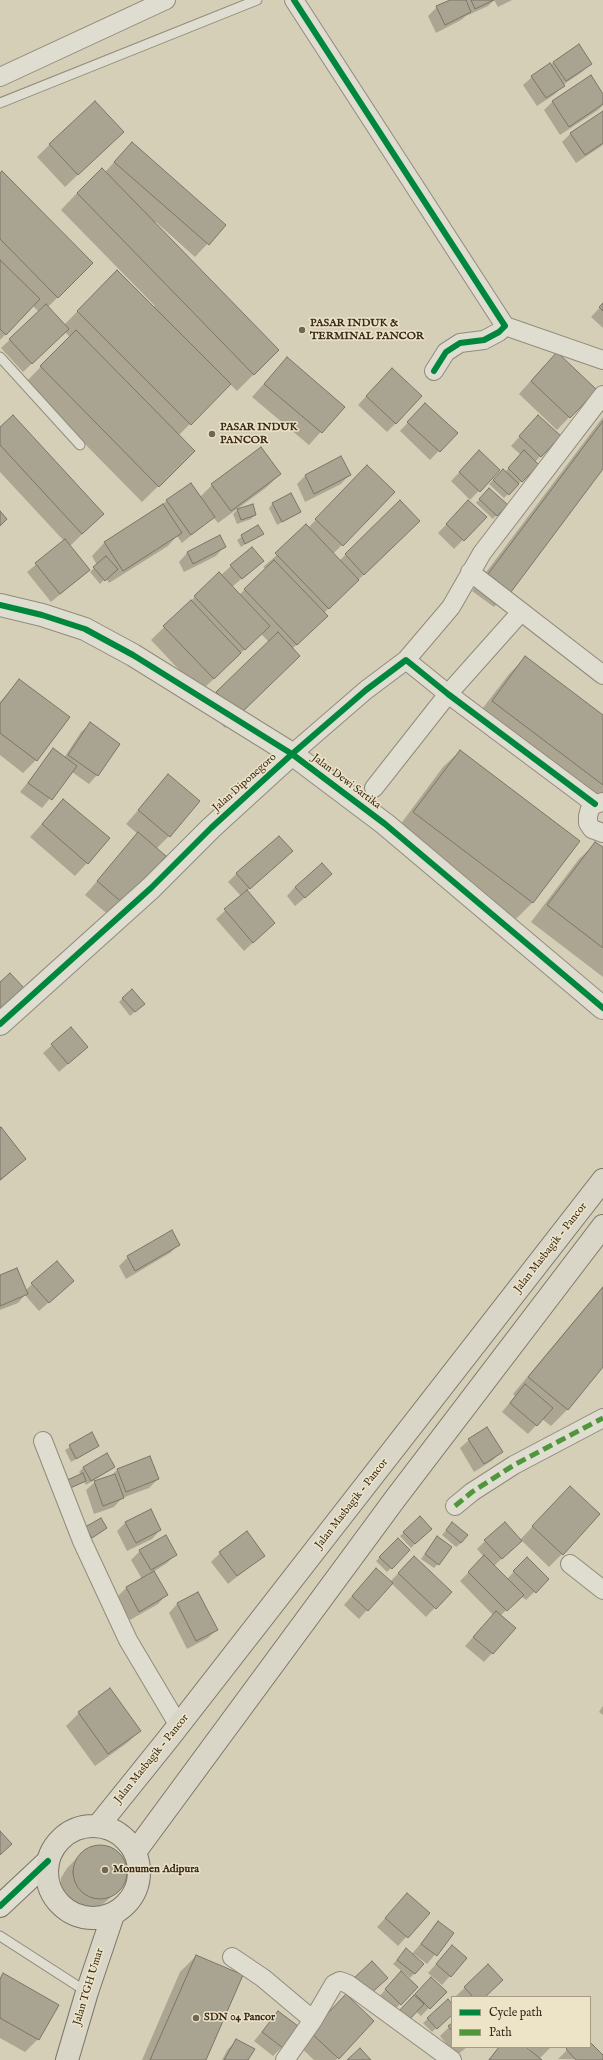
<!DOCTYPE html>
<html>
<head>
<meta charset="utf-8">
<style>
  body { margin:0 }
  #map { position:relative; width:603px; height:2060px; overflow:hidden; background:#d6cfb7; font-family:"IM FELL English",serif }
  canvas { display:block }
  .legend { position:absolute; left:451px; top:1996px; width:140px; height:52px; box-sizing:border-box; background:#ede4c8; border:1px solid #a59a84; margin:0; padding:5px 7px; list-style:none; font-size:12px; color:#3a2c1d }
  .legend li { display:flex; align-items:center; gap:8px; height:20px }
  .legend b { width:20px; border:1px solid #a59a84 }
</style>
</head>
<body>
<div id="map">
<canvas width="603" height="2060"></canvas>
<ul class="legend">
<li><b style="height:5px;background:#00873e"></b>Cycle path</li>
<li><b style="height:5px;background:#50963c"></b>Path</li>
</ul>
</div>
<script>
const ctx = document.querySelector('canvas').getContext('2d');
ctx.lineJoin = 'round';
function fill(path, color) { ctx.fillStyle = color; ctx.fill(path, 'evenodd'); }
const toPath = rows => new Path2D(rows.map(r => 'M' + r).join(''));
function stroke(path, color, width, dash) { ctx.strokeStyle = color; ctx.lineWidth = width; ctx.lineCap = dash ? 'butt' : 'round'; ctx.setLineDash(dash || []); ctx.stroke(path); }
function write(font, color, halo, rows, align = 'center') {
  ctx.font = font + ' "IM FELL English",serif'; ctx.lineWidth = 3; ctx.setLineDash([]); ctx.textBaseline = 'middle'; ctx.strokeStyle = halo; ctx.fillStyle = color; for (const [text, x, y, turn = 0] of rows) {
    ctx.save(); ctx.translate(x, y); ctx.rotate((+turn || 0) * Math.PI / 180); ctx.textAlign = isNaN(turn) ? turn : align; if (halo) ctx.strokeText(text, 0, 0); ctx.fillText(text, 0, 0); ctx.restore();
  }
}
fill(toPath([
  [452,0,512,0,498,7,494,0,488,6,466,16,461,20,436,33,428,16,437,7],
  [579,45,591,63,582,72,563,85,555,94,537,106,523,85,532,77],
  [603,95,603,105,598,110,560,135,544,110,553,101],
  [603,112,603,145,576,163,562,142,571,133],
  [132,143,225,225,195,257,156,222,155,223,278,350,237,391,230,384,179,435,194,451,142,502,25,383,70,337,65,332,23,372,1,348,39,312,33,306,0,340,0,174,92,263,48,307,64,325,117,271,153,307,155,306,61,210,77,193,105,172],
  [50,144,109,145,65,187,37,157],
  [603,304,603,328,591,317],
  [287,358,343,407,309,445,252,397],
  [544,366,595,390,557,430,519,394],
  [383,378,396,423,387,432,358,405],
  [417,413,456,433,430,460,400,431],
  [603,417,603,468,510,591,494,607,472,591],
  [530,425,559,436,535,462,538,465,504,498,489,484,503,470,505,472,521,455,511,446],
  [0,429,103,514,70,546,89,570,51,602,27,572,64,541,0,472],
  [261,448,280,474,267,487,218,523,213,517,182,543,177,536,168,546,109,583,106,578,100,584,90,572,97,565,92,556,104,543,167,501,200,497,212,485],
  [471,460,499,470,470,500,451,481],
  [306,475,349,475,341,484,305,502,297,484],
  [355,479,394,492,333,554,339,561,400,502,406,534,324,613,314,628,292,649,286,669,225,728,204,705,269,642,261,634,200,692,151,640,219,573,221,575,231,566,262,561,232,587,239,595,266,569,263,567,308,528],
  [485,493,506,505,493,519,476,503],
  [273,503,300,512,277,525,269,508],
  [252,505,255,515,251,519,237,524,233,514,237,510],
  [460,510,485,517,454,549,438,533],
  [258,526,262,533,241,547,237,540],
  [219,537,224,547,216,556,184,572,179,562,187,553],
  [526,657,603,716,603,804,476,717,509,674],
  [19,680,69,718,36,760,23,773,0,755,0,702],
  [90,724,97,775,89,784,72,772,42,808,20,792,53,750,64,758,81,732],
  [460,751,578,841,532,903,516,919,397,829,443,767],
  [168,776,169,836,156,849,111,917,85,895,138,834,126,824],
  [63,800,87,863,75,876,30,837],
  [596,843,603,848,603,977,531,922,579,859],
  [291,851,247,891,274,923,244,951,216,919,241,896,228,882,237,873],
  [322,883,295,906,287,896,295,887],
  [123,998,139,1008,130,1016,119,1002],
  [71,1028,87,1047,59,1072,43,1053],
  [0,1129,25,1159,0,1181],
  [179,1244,170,1253,126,1279,119,1266,128,1257],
  [0,1276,25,1291,32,1284,73,1281,39,1311,25,1295,18,1303,0,1310],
  [603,1286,603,1366,567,1410,551,1426,542,1419,528,1434,502,1412,515,1396,513,1394],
  [92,1434,98,1446,71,1462,65,1450],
  [469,1440,501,1451,493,1460,474,1472,460,1448],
  [106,1455,113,1467,109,1471,86,1485,84,1481,64,1492,81,1475,79,1472,83,1468],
  [150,1457,158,1479,149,1488,122,1498,114,1507,94,1514,86,1490,95,1482,111,1476,117,1470],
  [557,1500,562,1554,549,1567,521,1540,494,1566,507,1579,527,1558,548,1579,526,1600,521,1596,500,1616,514,1629,484,1662,465,1646,493,1615,460,1581,484,1557,477,1549,485,1541,520,1540],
  [420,1518,426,1533,411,1548,400,1536],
  [126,1522,160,1530,152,1539,127,1551,117,1531],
  [448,1528,461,1543,456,1547,442,1535],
  [398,1539,409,1550,387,1572,376,1561],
  [433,1542,438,1564,434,1568,421,1559],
  [140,1551,176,1554,167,1563,153,1572,166,1595,158,1604,130,1620,117,1597,126,1588,142,1579,131,1560],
  [220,1553,264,1555,228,1584,211,1562],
  [405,1566,450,1592,426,1617,391,1583,359,1619,344,1605,368,1578,390,1582],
  [198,1593,216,1630,208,1638,187,1649,169,1613,177,1604],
  [110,1690,140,1731,127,1743,95,1766,66,1726,79,1713],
  [603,1706,603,1715,599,1712],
  [102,1846,113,1849,121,1857,126,1868,125,1880,119,1890,96,1910,85,1912,73,1909,65,1901,60,1890,61,1878,67,1868,80,1855,90,1848],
  [399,1903,428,1913,398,1946,377,1927],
  [438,1922,453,1933,427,1964,414,1954,413,1955,423,1964,410,1978,393,1964,402,1954,412,1954],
  [452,1946,450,1976,442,1985,428,1973],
  [196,1956,204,2060,142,2060,180,1972],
  [488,1966,484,1997,457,1997,456,1996],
  [3,1974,57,2005,38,2039,25,2052,0,2038,0,1978],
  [432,1978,445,1992,421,2016,415,2011,414,1996],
  [392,1982,400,2004,392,2013,377,1999],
  [448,2000,452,2005,452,2014,432,2032,423,2023],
  [333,2008,373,2021,336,2060,314,2060,298,2045],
  [278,2012,282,2047,273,2056,254,2041],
  [452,2024,452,2047,467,2047,456,2056,440,2036],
  [237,2040,247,2060,222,2060,228,2049],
  [590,2043,603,2057,602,2060,558,2059,570,2047,590,2047],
  [499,2047,524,2047,530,2052,531,2050,527,2047,551,2047,539,2059,540,2060,488,2060]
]), '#0003');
const building = toPath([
  [450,0,466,0,471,12,445,25,436,6,450,0],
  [471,0,494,0,475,9,471,0],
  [579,44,592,64,566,81,553,62,579,44],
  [550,63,565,86,546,98,531,76,550,63],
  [591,75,603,94,603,104,569,127,552,101,591,75],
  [95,101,124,132,78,175,49,144,95,101],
  [603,111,603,143,585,155,570,133,603,111],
  [132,142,226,225,209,245,114,162,132,142],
  [102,168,279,350,254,375,77,193,102,168],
  [2,171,93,263,58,298,0,239,0,173,2,171],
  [0,260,40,299,6,335,0,329,0,260],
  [117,270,231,384,191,425,77,311,117,270],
  [603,303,603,311,599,307,603,303],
  [46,304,69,329,32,364,9,339,46,304],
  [76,330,195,451,159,487,40,366,76,330],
  [557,352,597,390,570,418,531,381,557,352],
  [287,357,345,407,322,433,264,384,287,357],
  [392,368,422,396,396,424,366,396,392,368],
  [425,403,458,433,440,452,407,422,425,403],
  [13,415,104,514,82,534,0,445,0,427,13,415],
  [538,415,561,436,541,457,519,436,538,415],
  [603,421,603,469,511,592,488,574,603,421],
  [261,447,281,474,231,511,211,484,261,447],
  [479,450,500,470,480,492,459,472,479,450],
  [524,450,539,465,522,482,508,468,524,450],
  [341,456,351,475,314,494,305,475,341,456],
  [367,465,395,492,343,546,315,519,367,465],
  [503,469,519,484,509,495,493,480,503,469],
  [191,483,215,517,191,535,166,500,191,483],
  [489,488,508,505,497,516,479,499,489,488],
  [291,493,301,512,282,522,272,503,291,493],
  [400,500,420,521,364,575,345,554,400,500],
  [468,500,487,517,464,541,446,524,468,500],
  [163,504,182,533,123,571,104,542,163,504],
  [253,504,256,515,241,520,237,509,253,504],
  [0,511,7,519,0,526,0,511],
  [306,524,359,580,329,609,275,553,306,524],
  [258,525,264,534,245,544,241,535,258,525],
  [220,535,226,547,193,564,187,552,220,535],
  [65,539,90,570,60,594,35,563,65,539],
  [252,547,264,561,242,579,230,565,252,547],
  [106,556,118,569,105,581,93,567,106,556],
  [274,560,328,616,297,645,244,589,274,560],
  [219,572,270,626,245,650,194,596,219,572],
  [191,600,241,653,214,679,163,626,191,600],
  [278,632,300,656,238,716,216,692,278,632],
  [525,656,603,715,603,785,492,701,525,656],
  [19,679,70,717,37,761,0,733,0,704,19,679],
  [90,722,120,744,98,776,68,755,90,722],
  [53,748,77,766,52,800,28,783,53,748],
  [460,750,580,841,533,903,413,812,460,750],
  [168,774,200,801,170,837,138,810,168,774],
  [63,799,110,838,88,864,42,824,63,799],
  [138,832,166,856,125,905,97,881,138,832],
  [279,836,293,851,250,889,236,873,279,836],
  [595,842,603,847,603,948,547,905,595,842],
  [322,863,332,874,305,898,295,887,322,863],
  [247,890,275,923,253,943,224,909,247,890],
  [10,973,24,988,0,1009,0,982,10,973],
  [132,989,145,1004,135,1012,122,998,132,989],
  [71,1027,88,1047,68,1064,51,1044,71,1027],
  [1,1127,26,1159,0,1180,0,1128,1,1127],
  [172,1230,180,1245,135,1271,127,1256,172,1230],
  [57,1261,74,1281,49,1303,31,1283,57,1261],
  [17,1268,28,1294,0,1306,0,1275,17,1268],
  [603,1287,603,1367,568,1410,528,1377,603,1287],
  [525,1384,553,1408,537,1426,510,1403,525,1384],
  [487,1427,503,1452,484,1464,468,1439,487,1427],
  [92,1432,99,1446,76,1459,69,1445,92,1432],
  [107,1453,115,1467,91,1481,83,1467,107,1453],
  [150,1456,159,1479,126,1492,117,1469,150,1456],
  [83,1473,86,1481,68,1489,65,1481,83,1473],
  [115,1474,124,1498,103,1506,94,1481,115,1474],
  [570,1486,600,1514,563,1555,532,1526,570,1486],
  [151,1509,161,1530,136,1543,125,1522,151,1509],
  [420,1516,432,1529,415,1544,403,1532,420,1516],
  [101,1518,107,1528,92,1538,85,1527,101,1518],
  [452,1522,468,1535,461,1543,446,1530,452,1522],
  [505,1522,522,1541,502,1559,484,1540,505,1522],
  [247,1531,265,1556,237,1576,219,1552,247,1531],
  [166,1535,177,1555,151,1570,139,1550,166,1535],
  [437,1536,452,1547,439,1565,425,1554,437,1536],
  [398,1538,410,1550,392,1569,379,1557,398,1538],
  [484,1555,524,1595,507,1611,468,1572,484,1555],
  [414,1556,452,1592,436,1609,398,1573,414,1556],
  [527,1557,549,1579,536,1593,513,1571,527,1557],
  [376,1568,393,1583,368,1611,352,1596,376,1568],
  [154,1571,168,1595,139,1612,126,1587,154,1571],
  [198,1592,218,1630,196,1641,177,1603,198,1592],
  [496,1611,516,1628,493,1654,473,1637,496,1611],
  [110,1688,141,1731,108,1754,78,1712,110,1688],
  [0,1831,12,1844,0,1855,0,1831],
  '73 1872a27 27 0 1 1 54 0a27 27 0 1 1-54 0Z',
  [407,1893,430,1913,408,1938,385,1918,407,1893],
  [438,1921,454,1933,437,1956,421,1944,438,1921],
  [452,1945,467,1958,451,1977,436,1964,452,1945],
  [406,1948,424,1964,415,1974,397,1960,406,1948],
  [196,1955,243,1975,206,2060,150,2060,196,1955],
  [372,1961,388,1978,369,1995,353,1979,372,1961],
  [488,1964,503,1980,485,1997,473,1997,464,1987,488,1964],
  [401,1971,418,1987,401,2005,385,1989,401,1971],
  [3,1973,59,2005,39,2040,0,2018,0,1979,3,1973],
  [431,1977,447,1992,430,2009,415,1994,431,1977],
  [346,1994,374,2021,339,2059,310,2032,346,1994],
  [414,1995,424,2004,407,2022,397,2013,414,1995],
  [448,1999,452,2004,452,2015,437,2029,427,2018,448,1999],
  [278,2011,298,2026,283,2048,262,2032,278,2011],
  [452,2023,452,2031,448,2026,452,2023],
  [236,2039,255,2049,248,2060,224,2060,236,2039],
  [590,2042,603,2055,603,2060,576,2060,566,2049,568,2047,590,2047,590,2042],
  [499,2047,526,2047,542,2060,489,2060,499,2047],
  [360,2048,371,2060,347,2060,360,2048]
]);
fill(building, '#a9a392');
stroke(building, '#7b7567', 1);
const service = toPath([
  [0,103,257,0],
  [0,357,80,445],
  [0,1936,87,1992]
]);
const minor = toPath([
  [294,0,505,326,499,332,484,340,460,343,446,352,434,371],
  [0,77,166,0],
  [505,326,603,360],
  [470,572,603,675],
  [406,660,451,607,482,553,603,395],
  [292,754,366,690,406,660,448,694,595,804],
  [374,788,448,694,521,612],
  [603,802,595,804,590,809,588,816,588,823,592,829,603,833],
  [43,1441,82,1541,128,1640,179,1726],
  [455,1506,472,1492,514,1465,603,1418],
  [570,1564,603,1590],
  [232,1957,263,1978,313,2020],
  [285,2060,313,2020,334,1984,340,1981,348,1984,452,2060]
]);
const tertiary = toPath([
  [0,605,42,615,85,629,133,655,292,754,385,824,603,1008],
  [0,1024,151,888,211,828,292,754]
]);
const secondary = toPath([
  [0,1906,48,1861]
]);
const primary = toPath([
  '47 1872a46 46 0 1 1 92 0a46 46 0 1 1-92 0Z',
  [98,1826,168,1739,603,1180],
  [135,1852,395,1499,603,1226],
  [67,2060,87,1992,113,1915]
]);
stroke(service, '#918b7c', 11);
stroke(minor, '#918b7c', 20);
stroke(tertiary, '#918b7c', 24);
stroke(secondary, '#7b7567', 24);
stroke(primary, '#7b7567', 24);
stroke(service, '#dfdcd0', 9);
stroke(minor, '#dfdcd0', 18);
stroke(tertiary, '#dfdcd0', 22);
stroke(secondary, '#dfdcd0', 22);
stroke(primary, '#d9d6c8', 22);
stroke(toPath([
  [455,1506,472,1492,514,1465,603,1418]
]), '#50963c', 5, [10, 5]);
stroke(toPath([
  [294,0,505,326,499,332,484,340,460,343,446,352,434,371],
  [0,605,42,615,85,629,133,655,292,754,385,824,603,1008],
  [0,1024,151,888,211,828,292,754,366,690,406,660,448,694,595,804],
  [0,1906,48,1861]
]), '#00873e', 6);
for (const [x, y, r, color] of [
  [302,330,4,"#716553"],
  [212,434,4,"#716553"],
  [105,1870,4,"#716553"],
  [196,2018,4,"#716553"]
]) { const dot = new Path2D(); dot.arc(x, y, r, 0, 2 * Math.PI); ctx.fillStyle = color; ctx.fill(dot); stroke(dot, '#ede4c8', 1.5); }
write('bold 11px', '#3a2c1d', '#ede4c8', [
  ["PASAR INDUK &",310,324],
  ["TERMINAL PANCOR",310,337],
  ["PASAR INDUK",220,428],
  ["PANCOR",220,441],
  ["Monumen Adipura",113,1870],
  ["SDN 04 Pancor",204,2018]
], 'left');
write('11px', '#3a2c1d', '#ede4c8', [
  ["Jalan Dewi Sartika",346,782,37],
  ["Jalan Diponegoro",245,783,-42],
  ["Jalan Masbagik - Pancor",551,1248,-52],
  ["Jalan Masbagik - Pancor",352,1504,-52],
  ["Jalan Masbagik - Pancor",152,1759,-51],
  ["Jalan TGH Umar",89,1987,-73]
]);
</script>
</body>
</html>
